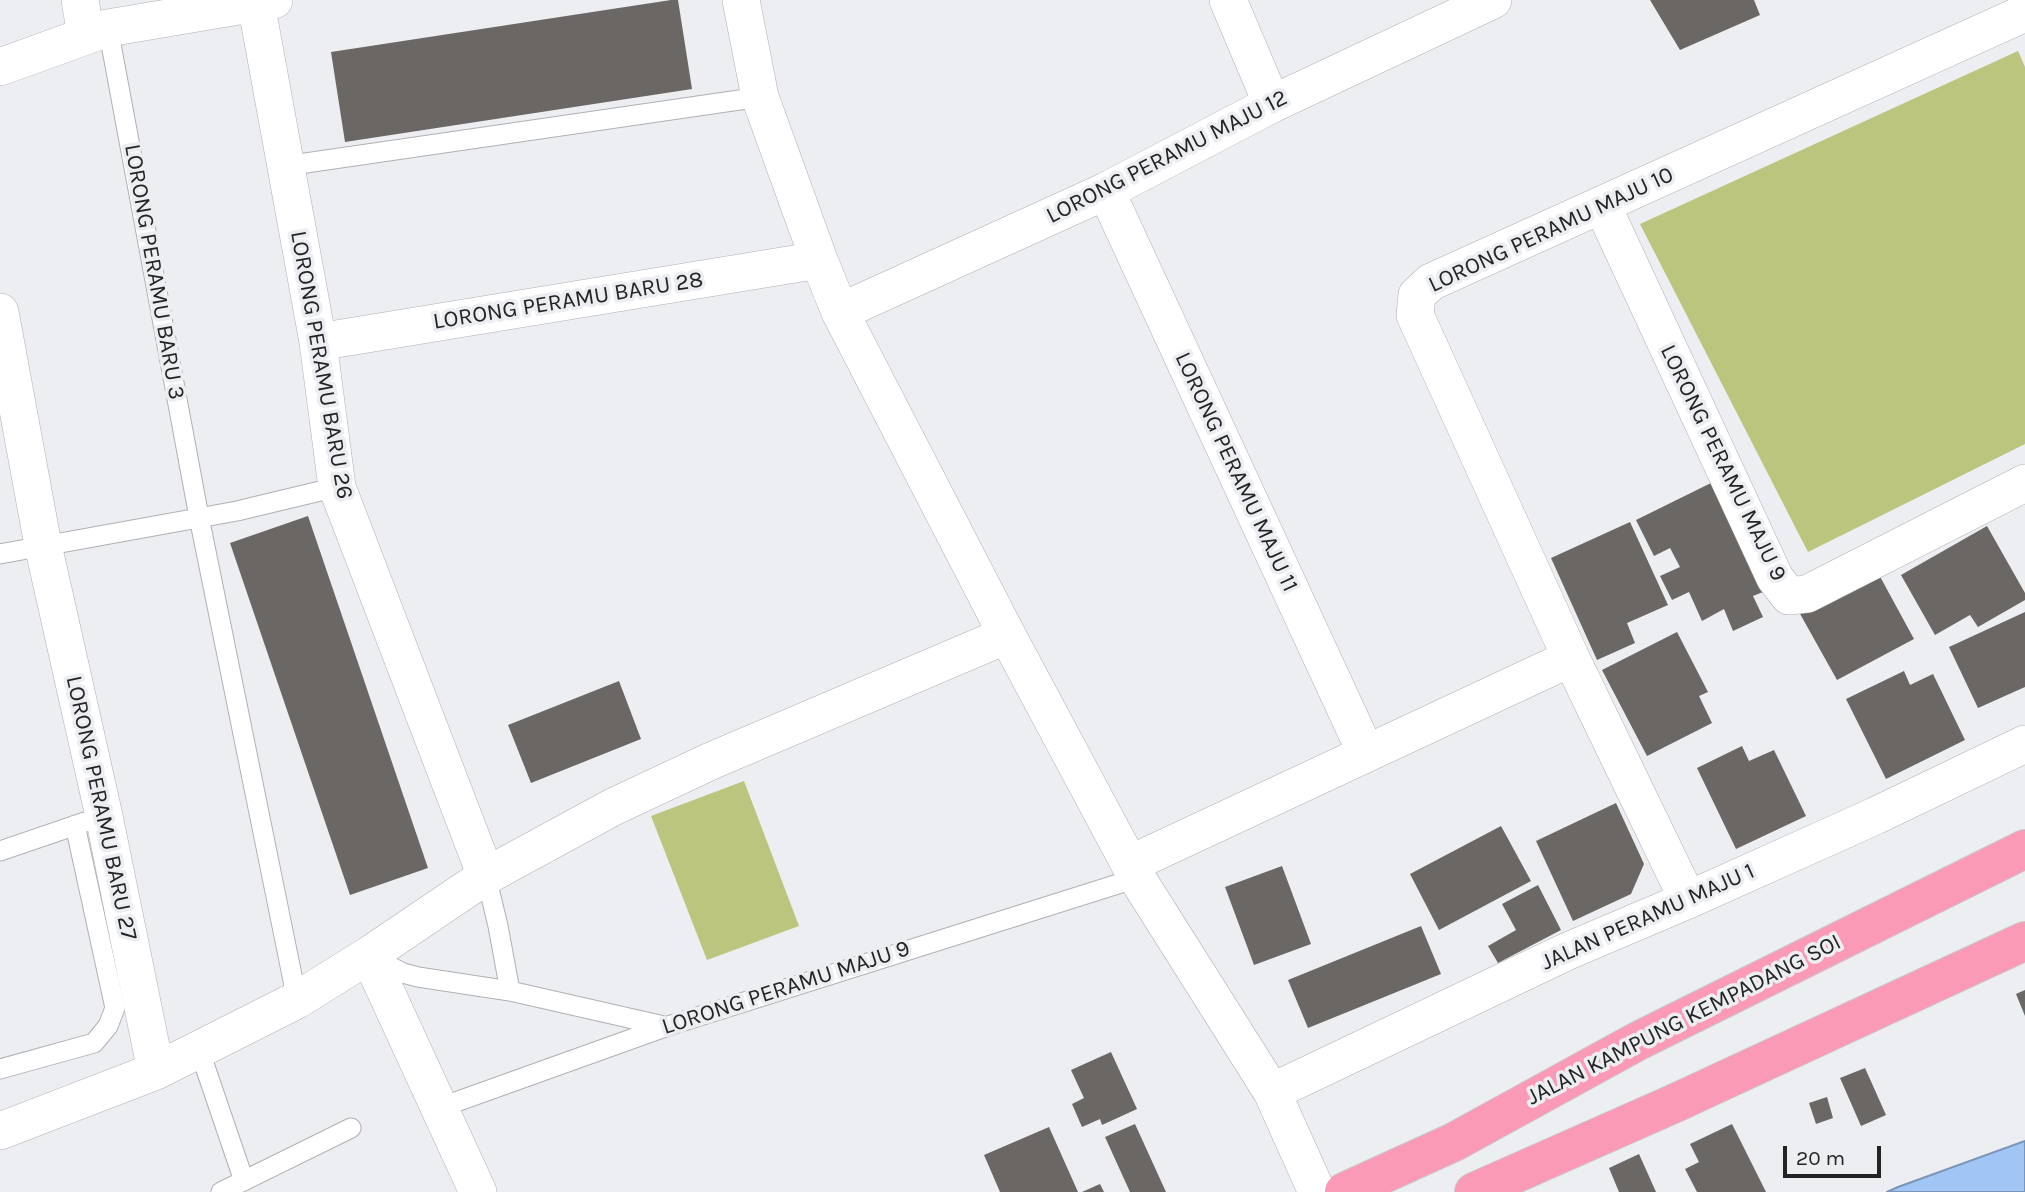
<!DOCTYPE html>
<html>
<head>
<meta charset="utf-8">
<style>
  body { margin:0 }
  #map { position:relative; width:2025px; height:1192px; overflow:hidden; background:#eceef1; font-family:Karla,sans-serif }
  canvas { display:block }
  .scale { position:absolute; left:1783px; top:1146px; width:98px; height:32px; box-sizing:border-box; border:4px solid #232425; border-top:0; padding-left:9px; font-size:21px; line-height:24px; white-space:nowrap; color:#232425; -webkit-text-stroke:5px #eceef1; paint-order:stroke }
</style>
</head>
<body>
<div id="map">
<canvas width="2025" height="1192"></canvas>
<div class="scale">20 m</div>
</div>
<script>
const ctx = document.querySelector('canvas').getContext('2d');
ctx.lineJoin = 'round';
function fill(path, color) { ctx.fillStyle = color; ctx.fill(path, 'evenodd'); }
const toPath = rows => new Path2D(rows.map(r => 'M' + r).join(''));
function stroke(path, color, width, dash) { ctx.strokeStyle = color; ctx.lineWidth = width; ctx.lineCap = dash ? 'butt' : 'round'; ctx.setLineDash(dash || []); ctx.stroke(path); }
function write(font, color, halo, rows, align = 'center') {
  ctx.font = font + ' Karla,sans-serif'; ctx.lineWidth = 7; ctx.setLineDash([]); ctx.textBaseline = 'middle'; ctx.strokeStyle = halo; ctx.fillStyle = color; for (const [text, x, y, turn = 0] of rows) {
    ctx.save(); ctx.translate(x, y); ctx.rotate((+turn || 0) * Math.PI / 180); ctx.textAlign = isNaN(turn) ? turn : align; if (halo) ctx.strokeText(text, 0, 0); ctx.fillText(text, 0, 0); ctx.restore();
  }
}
fill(toPath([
  [2018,51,2025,67,2025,444,1808,552,1640,224],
  [744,781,799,926,707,960,651,816]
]), '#bbc57d');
const water = toPath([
  [2025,1141,2025,1192,1887,1192,1898,1187,2025,1141]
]);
fill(water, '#a1c6f5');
stroke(water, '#7b95b7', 2);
fill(toPath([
  [671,0,678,0,692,89,345,142,331,52],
  [1650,0,1754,0,1760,15,1680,50],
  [1711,483,1763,592,1753,596,1763,617,1733,631,1724,609,1702,621,1689,592,1672,600,1660,576,1680,567,1670,548,1654,556,1636,520],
  [308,516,428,868,350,895,230,543],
  [1630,522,1668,605,1627,623,1635,643,1597,660,1551,558],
  [1987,526,2025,593,2025,600,1978,627,1970,615,1935,635,1901,575],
  [1877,571,1914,639,1837,680,1799,612],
  [2025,612,2025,687,1978,708,1949,647],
  [1677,632,1708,692,1699,696,1712,723,1647,756,1602,670],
  [1904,671,1910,685,1933,674,1965,740,1886,779,1846,699],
  [619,681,641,739,531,783,508,725],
  [1742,746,1749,761,1774,750,1806,816,1736,849,1697,768],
  [1616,803,1644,864,1631,894,1573,921,1536,841],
  [1501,826,1531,881,1439,930,1410,874],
  [1282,866,1311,944,1254,965,1225,887],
  [1538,885,1561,930,1498,963,1488,946,1516,930,1502,904],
  [1421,926,1441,974,1308,1028,1288,980],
  [2025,990,2025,1016,2016,994],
  [1111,1052,1137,1109,1102,1125,1100,1119,1082,1127,1072,1104,1084,1098,1071,1070],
  [1865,1068,1886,1115,1861,1126,1840,1078],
  [1827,1097,1833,1118,1816,1124,1809,1103],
  [1135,1124,1166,1192,1130,1192,1105,1137],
  [1732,1124,1766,1192,1697,1192,1685,1169,1699,1162,1690,1144],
  [1049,1127,1078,1192,1000,1192,984,1155],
  [1639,1154,1656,1192,1619,1192,1609,1168],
  [1100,1184,1104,1192,1082,1192]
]), '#6a6765');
const service = toPath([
  [108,28,199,517,297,1000],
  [285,166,760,97],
  [0,554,237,511,337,487],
  [0,851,85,822],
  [486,876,498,926,510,991],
  [374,958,403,973,418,977,510,991,664,1026],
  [199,1049,244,1181],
  [0,1069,94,1043,108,1026,115,1008,75,825],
  [439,1108,665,1027,1137,878],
  [221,1192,351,1128]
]);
const minor = toPath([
  [80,0,86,35],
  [741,0,760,97,819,260,840,312,1007,635,1137,878,1272,1092,1317,1192],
  [1228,0,1272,104],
  [256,3,318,342,337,487,486,876],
  [0,67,108,28,274,0],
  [1106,191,1366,753],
  [1602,205,1775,578,1789,596,1807,594,2025,483],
  [0,312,43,545,104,816,156,1071],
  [840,312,1106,191,1272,104,1493,0],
  [318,342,819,260],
  [1130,864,1571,658],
  [1688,900,1571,658,1415,315,1417,295,1431,282,2025,13],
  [369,955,478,1192],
  [1272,1092,1568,951,1688,900,1875,816,2025,744],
  [0,1131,156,1071,297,1000,369,955,486,876,613,807,711,761,1007,635]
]);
const trunk = toPath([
  [1344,1192,1454,1142,1638,1041,2025,849],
  [1474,1192,1673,1104,2025,941]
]);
stroke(service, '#afb1b3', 21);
stroke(minor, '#afb1b3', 38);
stroke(trunk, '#cacacb', 40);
stroke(service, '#fff', 19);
stroke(minor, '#fff', 37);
stroke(trunk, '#fa9ab7', 38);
write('23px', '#232425', '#eceef1', [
  ["LORONG PERAMU MAJU 12",1167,157,-27],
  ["LORONG PERAMU MAJU 10",1551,230,-25],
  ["LORONG PERAMU BARU 3",154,272,80],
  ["LORONG PERAMU BARU 28",568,301,-9],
  ["LORONG PERAMU BARU 26",321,365,80],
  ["LORONG PERAMU MAJU 9",1723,463,64],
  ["LORONG PERAMU MAJU 11",1236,472,65],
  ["LORONG PERAMU BARU 27",101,808,78],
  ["JALAN PERAMU MAJU 1",1648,917,-24],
  ["LORONG PERAMU MAJU 9",786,988,-18],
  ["JALAN KAMPUNG KEMPADANG SOI",1684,1020,-27]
]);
</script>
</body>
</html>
